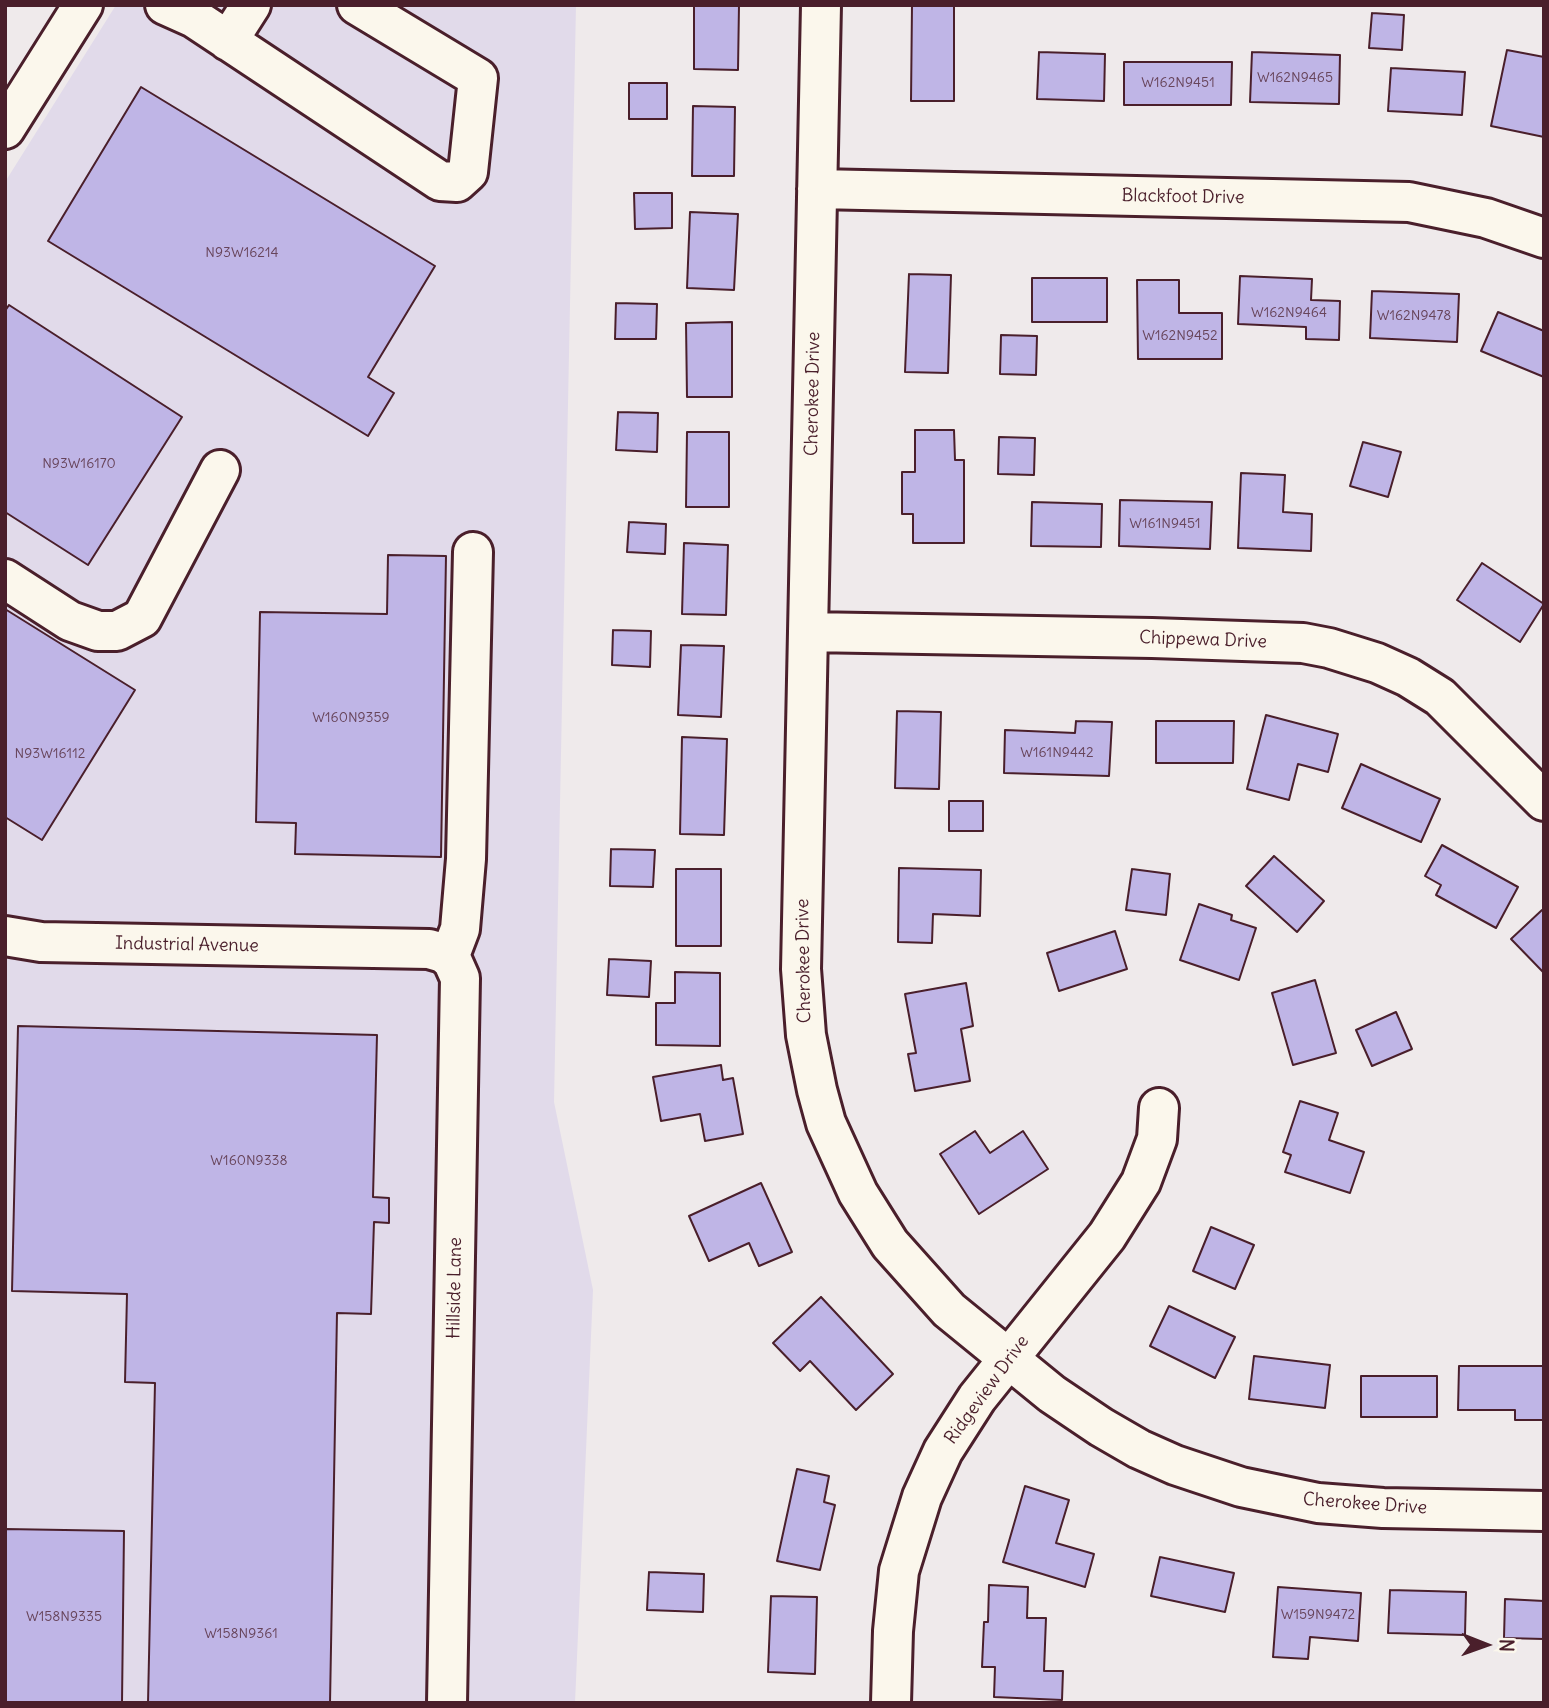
<!DOCTYPE html>
<html>
<head>
<meta charset="utf-8">
<style>
  body { margin:0 }
  #map { position:relative; width:1549px; height:1708px; overflow:hidden; background:#efeaeb; font-family:Delius,sans-serif }
  canvas { display:block }
  .frame { position:absolute; inset:0; border:7px solid #4a1f2b; pointer-events:none }
  .north { position:absolute; left:1451px; top:1610px; width:70px; height:70px; -webkit-text-stroke:5px #fbf7ec; paint-order:stroke; rotate:91deg; font-size:19px; font-weight:700; line-height:28px; text-align:center; color:#4a1f2b }
  .north::after { content:''; display:block; margin:auto; width:24px; height:32px; background:#4a1f2b; clip-path:polygon(50% 0,100% 100%,50% 72%,0 100%) }
</style>
</head>
<body>
<div id="map">
<canvas width="1549" height="1708"></canvas>
<div class="frame"></div>
<div class="north">N</div>
</div>
<script>
const ctx = document.querySelector('canvas').getContext('2d');
ctx.lineJoin = 'round';
function fill(path, color) { ctx.fillStyle = color; ctx.fill(path, 'evenodd'); }
const toPath = rows => new Path2D(rows.map(r => 'M' + r).join(''));
function stroke(path, color, width, dash) { ctx.strokeStyle = color; ctx.lineWidth = width; ctx.lineCap = dash ? 'butt' : 'round'; ctx.setLineDash(dash || []); ctx.stroke(path); }
function write(font, color, halo, rows, align = 'center') {
  ctx.font = font + ' Delius,sans-serif'; ctx.lineWidth = 7; ctx.setLineDash([]); ctx.textBaseline = 'middle'; ctx.strokeStyle = halo; ctx.fillStyle = color; for (const [text, x, y, turn = 0] of rows) {
    ctx.save(); ctx.translate(x, y); ctx.rotate((+turn || 0) * Math.PI / 180); ctx.textAlign = isNaN(turn) ? turn : align; if (halo) ctx.strokeText(text, 0, 0); ctx.fillText(text, 0, 0); ctx.restore();
  }
}
fill(toPath([
  [116,5,576,5,554,1102,593,1290,575,1703,5,1703,5,182]
]), '#e1daea');
const building = toPath([
  [694,5,739,5,738,70,694,69,694,5],
  [912,5,954,5,954,101,911,101,912,5],
  [1372,13,1404,15,1402,50,1369,48,1372,13],
  [1507,50,1544,57,1544,137,1491,126,1507,50],
  [1039,52,1105,54,1104,101,1037,99,1039,52],
  [1252,52,1340,55,1339,104,1250,102,1252,52],
  [1124,62,1232,62,1231,105,1124,105,1124,62],
  [1391,68,1465,72,1462,115,1388,111,1391,68],
  [629,83,667,83,667,119,629,119,629,83],
  [141,87,435,266,368,377,394,393,368,436,48,241,141,87],
  [693,106,735,107,734,176,692,176,693,106],
  [634,193,672,193,672,228,635,229,634,193],
  [690,212,738,214,734,290,687,288,690,212],
  [909,274,951,275,948,373,905,372,909,274],
  [1240,276,1312,279,1311,300,1340,301,1339,340,1306,339,1306,327,1238,324,1240,276],
  [1032,278,1107,278,1107,322,1032,322,1032,278],
  [1137,280,1179,280,1179,313,1222,313,1222,359,1138,359,1137,280],
  [1372,291,1459,294,1457,342,1370,338,1372,291],
  [616,303,657,304,656,339,615,339,616,303],
  [9,305,182,417,88,565,5,512,5,311,9,305],
  [1498,312,1544,331,1544,377,1481,351,1498,312],
  [732,322,732,397,687,397,686,323,732,322],
  [1001,335,1037,336,1036,375,1000,374,1001,335],
  [618,412,658,413,657,452,616,450,618,412],
  [915,430,954,430,955,460,964,460,964,543,913,543,913,514,902,514,902,472,915,472,915,430],
  [687,432,729,432,729,507,686,507,687,432],
  [999,437,1035,438,1034,475,998,474,999,437],
  [1363,442,1401,452,1388,497,1350,486,1363,442],
  [1241,473,1285,475,1283,512,1312,514,1311,551,1238,548,1241,473],
  [1120,500,1212,502,1210,549,1119,546,1120,500],
  [1032,502,1102,504,1101,547,1031,546,1032,502],
  [629,522,666,524,665,554,627,552,629,522],
  [684,543,728,545,726,615,682,614,684,543],
  [388,555,446,556,441,857,295,854,296,823,256,822,260,612,387,614,388,555],
  [1482,563,1544,604,1520,642,1457,600,1482,563],
  [5,609,135,690,42,840,5,817,5,609],
  [613,630,651,631,650,667,612,665,613,630],
  [681,645,724,646,721,717,678,715,681,645],
  [897,711,941,712,939,789,895,788,897,711],
  [1266,715,1338,734,1328,772,1298,764,1289,800,1247,789,1266,715],
  [1076,721,1112,722,1109,776,1004,773,1005,730,1075,733,1076,721],
  [1156,721,1234,721,1233,763,1156,763,1156,721],
  [682,737,727,739,724,835,680,834,682,737],
  [1361,764,1440,799,1421,842,1342,808,1361,764],
  [949,801,983,801,983,831,949,831,949,801],
  [1442,845,1518,887,1496,928,1436,895,1441,885,1425,876,1442,845],
  [611,849,655,850,653,887,610,886,611,849],
  [1274,856,1324,901,1297,932,1246,886,1274,856],
  [899,868,981,870,980,916,933,914,932,943,898,942,899,868],
  [676,869,721,869,721,946,676,946,676,869],
  [1132,869,1170,874,1166,915,1126,910,1132,869],
  [1199,904,1232,915,1231,920,1256,928,1239,980,1180,960,1199,904],
  [1542,910,1544,911,1544,973,1511,939,1542,910],
  [1115,931,1127,969,1059,991,1047,953,1115,931],
  [609,959,651,961,649,997,607,995,609,959],
  [675,972,720,973,720,1046,656,1045,656,1003,675,1003,675,972],
  [1315,980,1336,1053,1293,1065,1272,993,1315,980],
  [966,983,973,1026,961,1029,970,1081,915,1091,908,1054,916,1053,905,994,966,983],
  [1396,1012,1412,1049,1372,1066,1356,1030,1396,1012],
  [18,1026,377,1035,373,1197,389,1198,389,1223,374,1222,371,1314,337,1313,330,1703,148,1703,155,1383,125,1382,127,1294,12,1291,18,1026],
  [721,1065,723,1080,733,1078,743,1134,705,1141,700,1114,661,1121,653,1077,721,1065],
  [1300,1101,1338,1113,1329,1140,1364,1152,1350,1193,1285,1172,1291,1155,1283,1152,1300,1101],
  [975,1131,990,1153,1023,1131,1048,1169,979,1214,940,1154,975,1131],
  [761,1183,792,1252,759,1266,749,1243,709,1261,689,1216,761,1183],
  [1211,1227,1254,1245,1235,1289,1193,1271,1211,1227],
  [821,1297,893,1374,856,1410,810,1361,800,1371,773,1343,821,1297],
  [1169,1306,1235,1337,1215,1378,1150,1346,1169,1306],
  [1254,1356,1330,1365,1325,1408,1249,1399,1254,1356],
  [1459,1366,1544,1366,1544,1420,1515,1420,1515,1410,1458,1410,1459,1366],
  [1361,1376,1437,1376,1437,1417,1361,1417,1361,1376],
  [797,1469,829,1476,824,1502,835,1505,820,1570,777,1561,797,1469],
  [1025,1486,1069,1500,1056,1543,1094,1554,1085,1587,1003,1562,1025,1486],
  [5,1529,124,1531,122,1703,5,1703,5,1529],
  [1160,1557,1234,1573,1225,1612,1151,1596,1160,1557],
  [649,1572,704,1574,703,1612,647,1610,649,1572],
  [989,1585,1028,1587,1027,1618,1046,1618,1044,1671,1063,1671,1062,1700,994,1697,995,1667,982,1667,984,1622,988,1622,989,1585],
  [1278,1587,1361,1593,1358,1641,1310,1637,1308,1659,1273,1657,1278,1587],
  [1390,1590,1466,1592,1465,1635,1388,1633,1390,1590],
  [771,1596,817,1597,815,1674,768,1672,771,1596],
  [1505,1599,1544,1601,1544,1639,1504,1638,1505,1599]
]);
fill(building, '#bfb5e6');
stroke(building, '#4a1f2b', 2);
const minor = toPath([
  [165,5,194,18,440,181,457,182,468,172,478,78,357,5],
  [821,5,801,969,806,1035,817,1090,826,1123,858,1193,890,1244,949,1310,1052,1394,1101,1427,1139,1449,1175,1465,1241,1487,1318,1503,1383,1508,1544,1511],
  [228,41,251,5],
  [5,129,83,5],
  [817,189,1409,202,1486,218,1544,238],
  [5,579,70,621,98,631,117,631,142,618,220,470],
  [808,632,1152,638,1303,643,1329,648,1377,663,1408,677,1440,697,1544,801],
  [5,936,41,942,429,949,443,953,452,960,460,978,447,1703],
  [449,958,460,929,466,859,473,552],
  [891,1703,893,1631,899,1571,922,1497,943,1451,977,1398,1107,1236,1141,1182,1157,1139,1159,1108]
]);
stroke(minor, '#4a1f2b', 44);
stroke(minor, '#fbf7ec', 38);
write('14px', '#67445a', null, [
  ["W162N9465",1295,78],
  ["W162N9451",1178,83],
  ["N93W16214",242,253],
  ["W162N9464",1289,313],
  ["W162N9478",1414,316],
  ["W162N9452",1180,336],
  ["N93W16170",79,464],
  ["W161N9451",1165,524],
  ["W160N9359",351,718],
  ["W161N9442",1057,753],
  ["N93W16112",50,754],
  ["W160N9338",249,1161],
  ["W159N9472",1318,1615],
  ["W158N9335",64,1617],
  ["W158N9361",241,1634]
]);
write('18px', '#4a1f2b', '#fbf7ec', [
  ["Blackfoot Drive",1183,197,1],
  ["Cherokee Drive",813,394,-89],
  ["Chippewa Drive",1203,640,2],
  ["Industrial Avenue",187,945,1],
  ["Cherokee Drive",804,961,-91],
  ["Hillside Lane",455,1288,-89],
  ["Ridgeview Drive",987,1390,-54],
  ["Cherokee Drive",1365,1504,4]
]);
</script>
</body>
</html>
